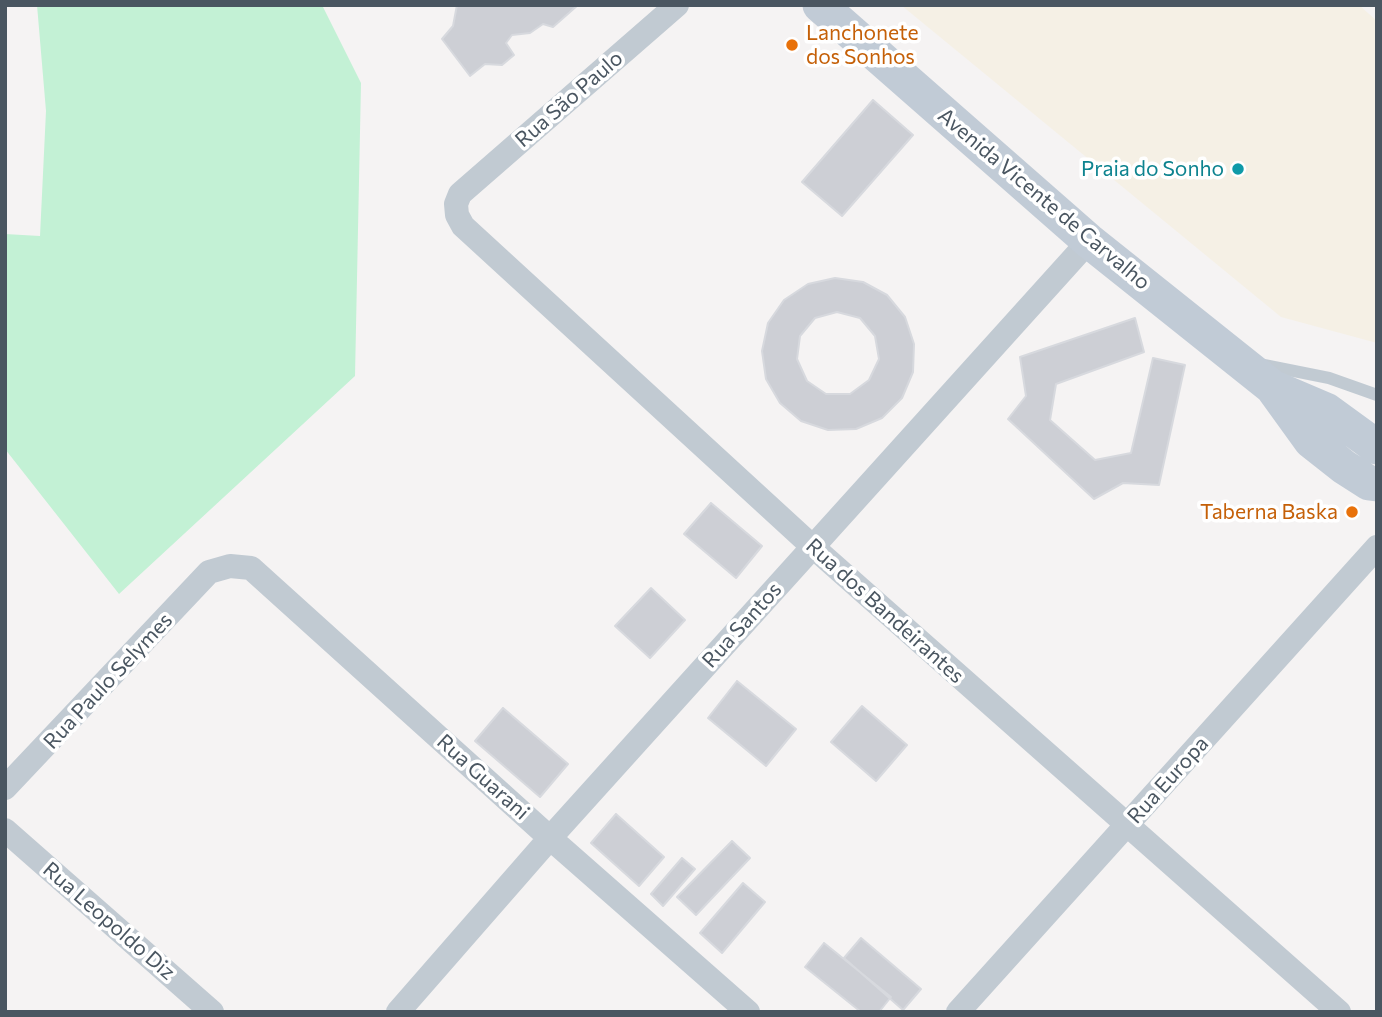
<!DOCTYPE html>
<html>
<head>
<meta charset="utf-8">
<style>
  body { margin:0 }
  #map { position:relative; width:1382px; height:1017px; overflow:hidden; background:#f5f3f3; font-family:Commissioner,sans-serif }
  canvas { display:block }
  .frame { position:absolute; inset:0; border:7px solid #4a5661; pointer-events:none }
</style>
</head>
<body>
<div id="map">
<canvas width="1382" height="1017"></canvas>
<div class="frame"></div>
</div>
<script>
const ctx = document.querySelector('canvas').getContext('2d');
ctx.lineJoin = 'round';
function fill(path, color) { ctx.fillStyle = color; ctx.fill(path, 'evenodd'); }
const toPath = rows => new Path2D(rows.map(r => 'M' + r).join(''));
function stroke(path, color, width, dash) { ctx.strokeStyle = color; ctx.lineWidth = width; ctx.lineCap = dash ? 'butt' : 'round'; ctx.setLineDash(dash || []); ctx.stroke(path); }
function write(font, color, halo, rows, align = 'center') {
  ctx.font = font + ' Commissioner,sans-serif'; ctx.lineWidth = 7; ctx.setLineDash([]); ctx.textBaseline = 'middle'; ctx.strokeStyle = halo; ctx.fillStyle = color; for (const [text, x, y, turn = 0] of rows) {
    ctx.save(); ctx.translate(x, y); ctx.rotate((+turn || 0) * Math.PI / 180); ctx.textAlign = isNaN(turn) ? turn : align; if (halo) ctx.strokeText(text, 0, 0); ctx.fillText(text, 0, 0); ctx.restore();
  }
}
fill(toPath([
  [37,5,322,5,361,83,355,376,119,594,5,449,5,234,40,236,46,111]
]), '#c3f1d5');
fill(toPath([
  [901,5,1359,5,1377,21,1377,343,1281,317]
]), '#f5f0e5');
const building = toPath([
  [578,5,553,27,543,24,530,33,512,35,506,43,514,55,502,65,485,64,470,76,442,39,453,26,457,5,578,5],
  [873,100,913,135,842,216,802,182,873,100],
  [835,278,863,282,887,295,905,317,914,344,913,372,902,398,882,418,856,429,828,430,801,421,780,403,766,379,762,351,768,323,784,300,808,284,835,278],
  [837,312,860,318,875,336,879,359,869,380,850,394,826,394,807,381,797,359,800,336,815,318,837,312],
  [1135,318,1144,352,1056,384,1050,420,1095,460,1131,453,1153,358,1185,365,1159,485,1123,483,1094,499,1008,419,1026,396,1020,357,1135,318],
  [711,503,762,546,736,578,684,534,711,503],
  [651,588,685,620,650,658,615,626,651,588],
  [737,681,796,729,766,766,708,718,737,681],
  [862,706,907,745,876,781,831,742,862,706],
  [503,708,568,764,540,797,475,741,503,708],
  [616,814,664,857,639,886,591,843,616,814],
  [732,841,750,858,696,915,677,897,732,841],
  [682,858,695,869,663,906,651,894,682,858],
  [743,883,765,902,722,953,700,933,743,883],
  [861,938,921,989,903,1010,844,958,861,938],
  [824,943,891,997,879,1012,861,1012,805,967,824,943]
]);
fill(building, '#cdcfd5');
stroke(building, '#d7d9de', 2);
stroke(toPath([
  [1259,364,1329,378,1377,395]
]), '#c1cad2', 12);
stroke(toPath([
  [677,5,460,194,456,204,457,215,463,226,813,547,1339,1012],
  [5,788,209,572,230,566,251,568,550,838,748,1012],
  [5,830,212,1012],
  [398,1012,550,838,1089,241],
  [958,1012,1377,547]
]), '#c1cad2', 24);
stroke(toPath([
  [820,5,1089,241,1272,387,1311,441,1344,467,1369,483,1377,484],
  [1272,387,1326,410,1377,447]
]), '#c1cbd6', 35);
for (const [x, y, r, color] of [
  [792,45,7,"#e8710a"],
  [1238,169,7,"#0f9aa8"],
  [1352,512,7,"#e8710a"]
]) { const dot = new Path2D(); dot.arc(x, y, r, 0, 2 * Math.PI); ctx.fillStyle = color; ctx.fill(dot); stroke(dot, '#fff', 2.5); }
write('21px', '#c56008', '#fff', [
  ["Lanchonete",806,33],
  ["dos Sonhos",806,57],
  ["Taberna Baska",1338,512,"right"]
], 'left');
write('21px', '#4a5661', '#fff', [
  ["Rua São Paulo",569,99,-41],
  ["Avenida Vicente de Carvalho",1044,199,40],
  ["Rua dos Bandeirantes",885,611,42],
  ["Rua Santos",742,625,-48],
  ["Rua Paulo Selymes",108,681,-47],
  ["Rua Guarani",483,777,42],
  ["Rua Europa",1168,780,-48],
  ["Rua Leopoldo Diz",109,921,41]
]);
write('21px', '#0d838f', '#fff', [
  ["Praia do Sonho",1224,169]
], 'right');
</script>
</body>
</html>
